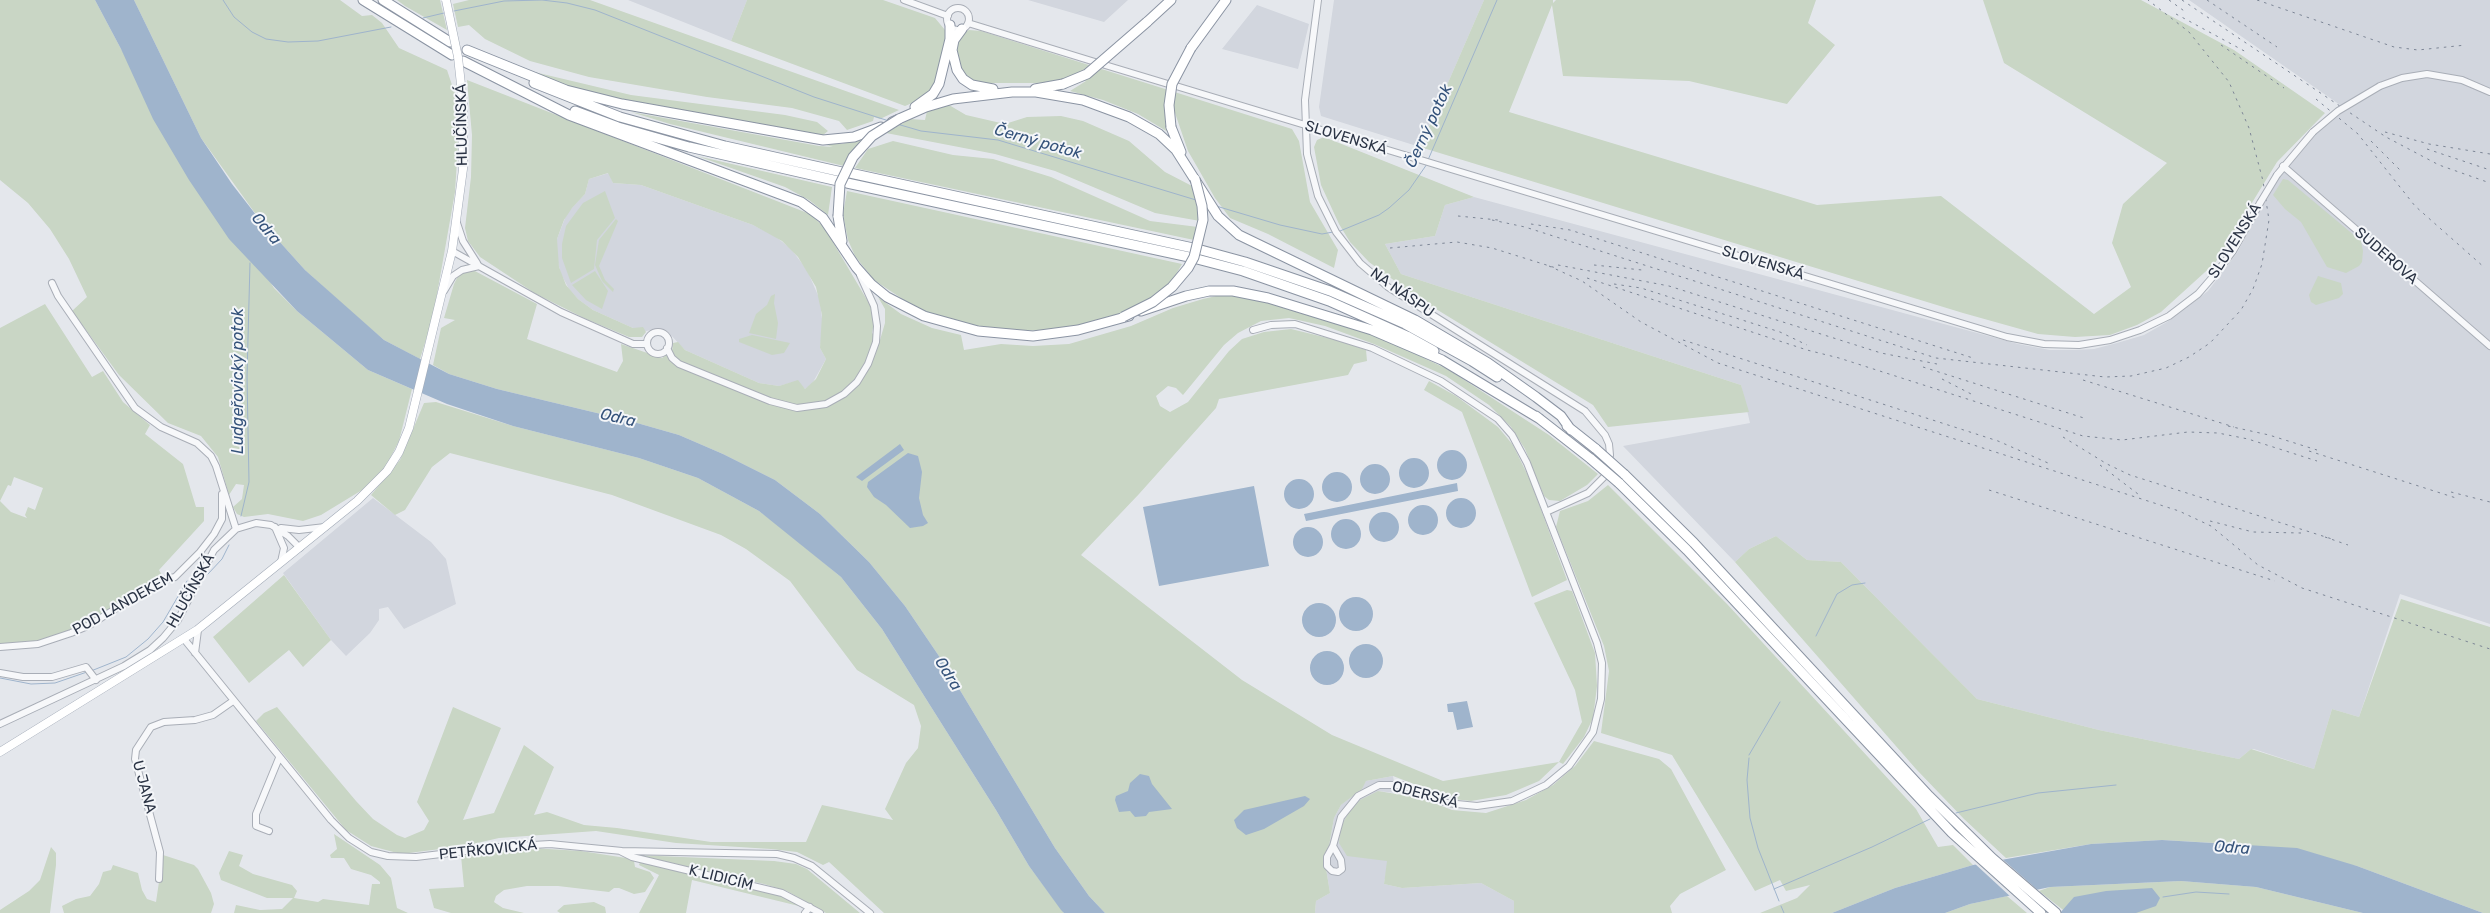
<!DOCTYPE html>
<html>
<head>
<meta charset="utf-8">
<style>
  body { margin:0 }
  canvas { display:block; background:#e4e7ec }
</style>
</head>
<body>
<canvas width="2490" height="913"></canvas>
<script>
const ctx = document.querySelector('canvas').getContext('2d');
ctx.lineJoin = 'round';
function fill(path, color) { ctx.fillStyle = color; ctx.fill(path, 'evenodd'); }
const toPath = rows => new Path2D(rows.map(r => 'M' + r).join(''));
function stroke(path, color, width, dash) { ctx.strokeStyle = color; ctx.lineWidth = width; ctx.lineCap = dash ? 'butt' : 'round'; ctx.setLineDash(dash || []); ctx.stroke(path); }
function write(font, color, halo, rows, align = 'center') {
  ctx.font = font + ' Rubik,sans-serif'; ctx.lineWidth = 4; ctx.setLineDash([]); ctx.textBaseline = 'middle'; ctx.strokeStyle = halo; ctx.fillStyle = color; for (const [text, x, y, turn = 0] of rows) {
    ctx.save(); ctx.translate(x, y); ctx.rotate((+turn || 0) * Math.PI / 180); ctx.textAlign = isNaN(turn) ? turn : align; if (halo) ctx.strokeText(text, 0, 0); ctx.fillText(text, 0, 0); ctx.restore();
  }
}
fill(toPath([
  [628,0,747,0,731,41],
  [1028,0,1128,0,1104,22],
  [1334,0,1484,0,1420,147,1321,116,1319,107],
  [2189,0,2490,0,2490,624,2400,594,2359,717,2332,709,2314,769,2254,749,2251,749,2239,759,2099,730,1977,699,1841,562,1807,560,1776,536,1749,549,1735,562,1623,446,1750,423,1741,385,1401,274,1385,244,1435,236,1445,205,1474,197,2018,344,2050,350,2074,350,2094,349,2117,343,2144,335,2167,322,2208,291,2237,253,2257,216,2260,203,2293,153,2343,107],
  [1257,5,1309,24,1298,69,1222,49],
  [609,173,613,183,641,185,753,225,775,236,791,249,807,270,820,300,823,328,820,348,826,359,812,384,805,389,797,381,779,386,759,383,685,350,668,332,659,329,646,331,633,328,593,310,578,299,569,289,561,274,557,259,557,239,567,213,585,194,589,179],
  [373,498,431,542,446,559,456,604,404,629,388,607,379,609,379,620,370,633,346,656,331,640,283,573],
  [1393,776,1396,793,1378,791,1388,861,1384,884,1402,888,1481,883,1514,901,1514,913,1315,913,1316,901,1330,893,1324,856,1329,846,1334,818,1341,805,1361,789,1366,781]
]), '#d2d6de');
fill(toPath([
  [0,0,95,0,121,49,274,288,297,311,368,370,412,389,399,441,386,466,367,487,321,515,303,521,268,514,244,517,237,514,233,507,242,499,244,485,236,484,229,495,218,457,201,436,168,423,119,375,72,311,87,297,69,259,50,229,28,203,0,180],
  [134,0,340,0,362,16,372,15,382,23,399,48,447,70,455,94,458,144,455,192,433,317,420,359,384,340,349,310,305,270,260,220,201,138],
  [397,0,440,0,447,30,405,6],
  [469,0,590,0,899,110,880,119,874,117,873,121,847,130,839,121,792,108,707,97,589,77,530,61,485,39,469,25,458,27,453,4],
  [747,0,883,0,935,18,945,30,945,40,937,80,931,90,922,99,905,106,731,41],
  [1484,0,1553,0,1553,3,1556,0,1816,0,1808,23,1835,45,1787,104,1689,81,1563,76,1552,5,1509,112,1817,205,1941,196,2094,314,2131,287,2112,243,2123,204,2167,163,2004,63,1983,0,2141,0,2234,50,2325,113,2277,162,2215,263,2161,312,2137,325,2110,335,2075,337,2038,334,1963,313,1420,147],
  [969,30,981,31,1292,129,1299,141,1310,202,1338,250,1334,268,1268,234,1230,218,1215,198,1188,151,1174,110,1166,109,1168,132,1138,114,1103,100,1070,91,1086,81,1074,76,1058,82,1034,83,987,83,972,81,962,72,955,46,960,35],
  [530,71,631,95,785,115,817,122,828,131,823,135,645,106,568,87],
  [467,80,810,214,824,227,870,305,874,323,872,333,880,340,885,323,885,309,878,297,901,314,932,328,961,335,964,350,1001,344,1033,346,1069,344,1131,326,1173,308,1203,299,1216,296,1241,296,1329,319,1380,337,1449,370,1549,435,1598,474,1587,485,1560,501,1549,500,1544,496,1525,449,1511,427,1489,405,1446,376,1374,344,1325,326,1289,318,1261,321,1238,333,1224,345,1183,395,1176,388,1168,386,1156,396,1160,406,1170,412,1188,402,1229,351,1242,339,1264,332,1291,329,1336,340,1366,350,1367,361,1354,364,1348,375,1219,399,1216,408,1139,494,1081,555,1242,680,1332,735,1443,781,1559,762,1582,722,1575,690,1534,603,1567,590,1572,591,1595,653,1597,686,1593,718,1584,737,1563,764,1559,762,1539,781,1506,795,1471,801,1453,799,1393,776,1366,781,1362,789,1341,805,1334,818,1329,846,1324,856,1330,893,1316,901,1315,913,1105,913,1089,896,1055,848,943,662,905,606,869,562,820,514,775,480,723,454,679,435,630,421,497,389,449,374,433,365,441,328,455,320,444,318,454,284,457,278,464,272,473,270,537,304,527,339,617,372,623,361,621,344,662,358,672,351,673,343,678,342,685,350,759,383,779,386,798,380,805,389,816,379,826,359,820,348,822,315,816,287,798,257,782,241,753,225,641,185,613,183,608,173,589,179,585,194,572,208,564,220,557,239,559,267,566,285,578,299,593,310,633,328,643,327,646,332,642,337,629,337,586,319,536,294,480,257,468,241,465,228,471,177,472,135],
  [949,105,966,115,1005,124,1027,117,1061,116,1083,121,1129,141,1165,172,1192,186,1200,221,1155,213,1055,171,995,154,886,133,910,119,925,120,927,111],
  [631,112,819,146,833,147,823,144,841,144,861,140,844,166,670,124],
  [1324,137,1474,197,1445,205,1435,236,1385,244,1401,274,1741,385,1749,412,1608,427,1593,405,1418,298,1369,262,1350,242,1339,224,1321,185,1314,147,1317,140],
  [893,141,953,155,993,159,1051,177,1150,221,1198,227,1194,240,855,168,868,149],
  [697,156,832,187,828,215,809,200,785,187],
  [2283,179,2288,180,2361,241,2363,251,2362,262,2359,266,2346,273,2327,267,2301,222,2285,209,2273,195],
  [605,191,615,218,597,240,594,269,571,283,562,258,562,244,566,226,583,203],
  [847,191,1182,264,1171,283,1157,295,1133,309,1105,321,1068,329,1016,331,969,326,939,317,913,306,874,280,855,256,848,240,843,214],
  [616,219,618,221,599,266,605,280,614,289,613,292,602,281,595,265,599,240],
  [595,271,608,291,602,309,586,300,572,285],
  [2318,276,2341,283,2343,294,2339,298,2316,305,2311,302,2309,295],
  [775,294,774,303,778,323,776,339,749,333,756,314,767,305,771,296],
  [45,304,92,377,103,371,123,402,150,425,145,434,183,464,196,507,204,507,204,521,159,570,164,579,89,624,37,642,0,645,0,328],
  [14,477,43,488,35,510,28,507,25,515,27,518,11,512,0,501,8,485,11,486],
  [752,335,790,343,784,353,772,355,739,342,739,339],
  [1429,381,1456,396,1498,427,1513,445,1530,480,1567,580,1532,597,1462,412,1424,390],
  [436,402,513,426,639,458,698,478,759,511,783,529,841,577,882,629,996,810,1029,866,1064,913,884,913,829,862,823,865,797,852,771,849,676,843,596,831,499,838,464,846,401,854,371,846,346,830,256,721,264,713,277,707,356,801,373,819,397,835,405,838,424,830,429,821,417,802,453,707,501,728,463,820,494,813,524,745,554,767,534,815,547,812,584,825,617,828,711,842,806,842,822,805,893,820,885,809,906,763,918,748,921,726,914,705,857,670,790,581,746,549,721,535,612,495,450,453,432,467,405,510,395,515,371,495,400,460,424,403],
  [1608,485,1727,604,1916,809,1938,847,1953,845,1973,865,1895,888,1832,913,1760,913,1797,898,1810,885,1786,891,1780,880,1755,891,1672,755,1601,733,1609,671,1604,646,1556,527,1560,511,1588,501],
  [1776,536,1807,560,1841,562,1977,699,2099,730,2239,759,2251,749,2314,769,2332,709,2359,717,2401,599,2490,627,2490,913,2483,913,2357,866,2232,844,2162,840,2091,844,2006,858,1964,819,1916,769,1735,562,1749,549],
  [284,575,331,640,303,667,289,650,249,683,213,637],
  [1594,741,1659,759,1671,769,1726,870,1680,894,1670,906,1672,913,1514,913,1514,901,1481,883,1402,888,1384,884,1387,861,1347,856,1339,843,1341,827,1349,811,1360,800,1378,791,1421,798,1452,810,1486,813,1526,800,1553,785,1575,766],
  [334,834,380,865,391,878,397,908,408,913,234,913,236,905,260,910,282,909,293,898,267,898,221,880,219,873,229,851,243,855,239,866,253,874,292,885,297,891,294,898,318,902,323,899,369,905,372,884,380,884,380,882,371,875,351,869,344,858,331,858,330,855,337,849],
  [51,847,56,853,56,865,50,913,0,913,0,910,29,891,40,880],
  [532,848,581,851,626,858,634,861,635,867,650,872,654,878,645,892,634,894,619,888,614,888,609,892,558,886,527,886,504,890,496,896,494,902,503,908,524,913,451,913,434,908,429,889,464,887,461,856],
  [163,855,194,865,198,869,211,893,214,904,211,913,64,913,62,906,76,899,90,896,99,884,103,872,111,870,113,865,138,873,142,890,147,899,156,902],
  [636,855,774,861,796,864,807,869,860,913,826,913,787,891,764,884],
  [640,862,698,874,770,893,790,899,803,907,692,880,686,913,639,913,659,875,639,865],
  [2181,881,2256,887,2363,913,2067,913,2039,891,2050,887],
  [2007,896,2027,913,1945,913,1970,904],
  [594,902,605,907,606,913,560,913,557,911,564,905]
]), '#c9d6c5');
fill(toPath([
  [95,0,134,0,201,138,232,184,260,220,305,270,384,340,449,374,497,389,630,421,679,435,723,454,775,480,820,514,869,562,905,606,943,662,1055,848,1089,896,1105,913,1064,913,1061,910,1029,866,996,810,882,629,841,577,759,511,698,478,639,458,513,426,447,404,368,370,297,311,229,239,189,180,153,119,121,49],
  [900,444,904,450,862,481,856,477],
  '1437 465a15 15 0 1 1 30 0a15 15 0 1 1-30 0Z',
  [908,453,918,456,922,472,919,498,923,515,928,523,923,526,910,528,886,505,874,497,867,487,868,482],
  '1399 473a15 15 0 1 1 30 0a15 15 0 1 1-30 0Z',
  '1360 479a15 15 0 1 1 30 0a15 15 0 1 1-30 0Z',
  '1322 487a15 15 0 1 1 30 0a15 15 0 1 1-30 0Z',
  '1284 494a15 15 0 1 1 30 0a15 15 0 1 1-30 0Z',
  [1457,483,1458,491,1306,521,1304,514],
  [1254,486,1269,566,1159,586,1143,507],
  '1446 513a15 15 0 1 1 30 0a15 15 0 1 1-30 0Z',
  '1408 520a15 15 0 1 1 30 0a15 15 0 1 1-30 0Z',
  '1369 527a15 15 0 1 1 30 0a15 15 0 1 1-30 0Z',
  '1331 534a15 15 0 1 1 30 0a15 15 0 1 1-30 0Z',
  '1293 542a15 15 0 1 1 30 0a15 15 0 1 1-30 0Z',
  '1339 614a17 17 0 1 1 34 0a17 17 0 1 1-34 0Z',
  '1302 620a17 17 0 1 1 34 0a17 17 0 1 1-34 0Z',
  '1349 661a17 17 0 1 1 34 0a17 17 0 1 1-34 0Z',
  '1310 668a17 17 0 1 1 34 0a17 17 0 1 1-34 0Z',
  [1467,701,1473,727,1457,730,1453,712,1448,712,1447,704],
  [1140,774,1149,776,1152,784,1172,809,1149,812,1146,816,1135,817,1130,811,1119,812,1115,800,1116,796,1128,791,1130,783],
  [1305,796,1310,799,1304,806,1264,829,1246,835,1237,828,1234,820,1244,810],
  [2162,840,2297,848,2357,866,2483,913,2363,913,2256,887,2181,881,2050,887,1970,904,1945,913,1832,913,1895,888,1973,865,2091,844],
  [2152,888,2160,898,2156,906,2136,913,2060,913,2074,897,2106,891]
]), '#9fb4cc');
fill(toPath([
  [2000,857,2040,892,2012,898,1973,862]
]), '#e4e7ec');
stroke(toPath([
  [223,0,234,17,252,32,266,39,288,42,318,41,391,27],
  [454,11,504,1,542,0,567,3,595,10,814,97,889,121],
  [423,18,444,13],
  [897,124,921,131,998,140,1196,200],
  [1428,160,1497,0],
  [1216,206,1280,225,1322,234,1333,232],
  [1340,231,1379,215,1389,208,1409,190,1427,164],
  [241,516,249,482,247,377,250,263],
  [208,574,222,559,229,545],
  [1816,636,1837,594,1852,585,1865,583],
  [91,671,126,657,148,639,163,622,187,581],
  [0,678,31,684,55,683,87,672],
  [1749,755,1780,702],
  [1749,758,1747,780,1750,818,1758,848,1779,901],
  [1956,813,2038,793,2116,785],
  [1774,889,1872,847,1930,819],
  [2163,897,2196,892,2229,894],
  [1781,906,1784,913]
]), '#9fb4cc', 1);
const minor = toPath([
  [904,0,948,16],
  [1318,0,1305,100,1307,154,1318,196,1336,232,1360,263,1388,287,1585,411,1605,435,1609,444,1610,455],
  '947 19a11 11 0 1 1 22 0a11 11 0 1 1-22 0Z',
  [968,23,1095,62],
  [1105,65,1168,84],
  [1176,86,2007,337,2044,344,2079,345,2110,340,2140,330,2169,316,2198,294,2217,272,2233,251,2260,203],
  [2380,86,2402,78,2427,74,2462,80,2490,92],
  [2283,166,2490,346],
  [2277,175,2313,132],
  [457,223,463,241,477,263],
  [452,251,561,312,633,344,647,344],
  [52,283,58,296,135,408,161,427,197,443,211,456,216,466,236,529],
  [444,291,453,276,462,270,479,266],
  [1253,330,1271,325,1295,324,1372,348,1441,381,1498,419,1512,435,1527,463,1597,643,1602,663,1601,699,1593,732,1569,766,1546,785,1512,801,1477,806,1447,803,1402,785,1379,785,1358,796,1341,817,1333,846,1341,860,1342,869,1338,872,1332,871,1327,866,1327,857,1333,846],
  '647 343a11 11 0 1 1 22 0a11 11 0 1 1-22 0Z',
  [667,348,672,358,679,364,770,401,797,408,826,404,844,394,857,382,868,364,876,342,877,326,874,306,860,275],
  [1546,512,1588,493,1604,477],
  [275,527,284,548,281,562],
  [281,528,299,530,325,527],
  [184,639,331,820,349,838,371,852,388,856,416,857,499,847,550,844,622,851,777,854,794,858,812,866,870,913],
  [0,647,38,644,71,633,90,625,159,581,175,577,200,552,214,534,222,519,222,494],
  [195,653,198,630],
  [0,673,23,677,52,677,86,667,96,680],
  [0,724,124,666,150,650,163,638,178,620,214,550,236,529,256,523,271,525,288,536,300,548],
  [269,831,256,826,256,814,279,758],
  [620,851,632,857,782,893,820,913],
  [159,879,160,852,135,759,136,750,151,727,164,722,195,720,213,715,233,701],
  [805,913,810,907]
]);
const major = toPath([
  [0,752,197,630,357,501,387,471,399,452,409,428,452,251,463,169,463,103]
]);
const highway = toPath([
  [363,0,452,55],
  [383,0,450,42],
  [1147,22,1171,0],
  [962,29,954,40,952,50,957,70,963,79,972,85,993,89],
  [1191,48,1226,0],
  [467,50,566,90,622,104,823,140,854,137,881,127],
  [463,61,569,115,801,202,823,218,856,267,871,284,887,297,924,316,978,331,1033,336,1078,330,1129,316],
  [534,83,620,117,725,146,842,172],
  [1035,89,1063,84],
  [915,107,933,94,939,84,950,39,950,25],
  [575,111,618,127,689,147,838,181],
  [892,122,926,107,953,99,1012,92,1036,92,1083,100,1129,117,1159,134,1176,150,1218,216,1239,235,1415,320,1488,363,1536,397,1561,416,1571,430],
  [1171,127,1181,152],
  [850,173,1193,248],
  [847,183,1189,257],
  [838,216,842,241],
  [1201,250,1245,262,1330,291,1405,324,1472,361,1497,377],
  [1197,259,1243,271,1329,301,1407,336,1434,351],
  [1141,311,1186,296,1209,291,1233,291,1268,298,1372,330,1442,360,1540,419],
  [1536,416,1591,459],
  [1567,426,1596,449],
  [1624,474,1694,543,1929,796,1992,858,2056,913],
  [1619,483,1687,550,1952,833,2041,913]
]);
stroke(minor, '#a9aeb7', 8);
stroke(major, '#a3abb8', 9);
stroke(highway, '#8b94a3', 11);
stroke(minor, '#f7f8fa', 6);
stroke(major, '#fff', 8);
stroke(highway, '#fff', 9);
stroke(toPath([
  [2169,0,2187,13],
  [2182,0,2386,137,2439,165,2490,183],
  [2207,0,2277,47],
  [2257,0,2394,47,2418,50,2466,45],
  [2176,14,2248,53],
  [2221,45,2284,88],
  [2316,99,2358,134,2415,206,2485,268],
  [2385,132,2429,144,2490,154],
  [2371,141,2400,170],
  [2427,149,2490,170],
  [1458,216,1498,220],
  [1492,220,1525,227,1936,358,2105,377,2131,376,2166,368,2189,357,2210,343,2241,310,2253,289,2262,264,2269,220,2263,181,2249,128,2229,82,2189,32,2148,0],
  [1531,224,1570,230,1973,358],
  [1390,248,1457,242,1492,248,1556,268],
  [1558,265,1669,286,1881,353,1937,364],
  [1594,265,1642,270],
  [1549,266,1582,281,1641,322,1718,363,2179,511,2211,526,2258,565,2302,588,2490,649],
  [1587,278,1807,350,1839,358,2083,436,2122,440,2188,432,2218,433,2248,439,2317,461],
  [1614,284,1641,288,1780,332,1807,345],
  [1683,340,1998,441,2048,463],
  [1923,367,2087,419],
  [1942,379,1975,396],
  [2083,380,2234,427],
  [2228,426,2269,435,2317,450],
  [2063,437,2107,464,2130,475,2332,539],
  [2309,451,2456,498],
  [2100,465,2138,494],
  [1989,490,2275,581],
  [2451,492,2490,502],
  [2210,521,2253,532,2301,533],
  [2325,537,2348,545]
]), '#7d8696', 1, [2.5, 5]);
const minorBridge = toPath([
  [2313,132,2338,111,2380,86],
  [2260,203,2277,175]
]);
const majorBridge = toPath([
  [446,0,458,57,463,103]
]);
const highwayBridge = toPath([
  [1063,84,1087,74,1147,22],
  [1171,127,1169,105,1172,84,1191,48],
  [838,216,840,184,853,157,872,136,899,119],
  [1123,317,1153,302,1172,287,1188,268,1194,257,1203,220,1202,206,1195,179],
  [1596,449,1624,474],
  [1591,459,1619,483]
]);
stroke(minorBridge, '#a9aeb7', 8, []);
stroke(majorBridge, '#a3abb8', 9, []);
stroke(highwayBridge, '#8b94a3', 11, []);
stroke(minorBridge, '#f7f8fa', 6);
stroke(majorBridge, '#fff', 8);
stroke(highwayBridge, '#fff', 9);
write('15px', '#2b3445', '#f4f6f9', [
  ["HLUČÍNSKÁ",462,125,-91],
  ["SLOVENSKÁ",1346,138,17],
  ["SLOVENSKÁ",2235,241,-58],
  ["SUDEROVA",2386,256,41],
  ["SLOVENSKÁ",1763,263,17],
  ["NA NÁSPU",1402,293,35],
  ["HLUČÍNSKÁ",191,591,-61],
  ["POD LANDEKEM",123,604,-29],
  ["U JANA",144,787,75],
  ["ODERSKÁ",1425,795,15],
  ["PETŘKOVICKÁ",488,850,-6],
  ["K LIDICÍM",721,878,14]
]);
write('italic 16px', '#34527a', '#f4f6f9', [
  ["Černý potok",1429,126,-65],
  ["Černý potok",1038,142,16],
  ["Odra",266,229,50],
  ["Ludgeřovický potok",238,381,-90],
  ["Odra",618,418,13],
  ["Odra",948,674,58],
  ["Odra",2232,848,4]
]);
</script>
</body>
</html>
